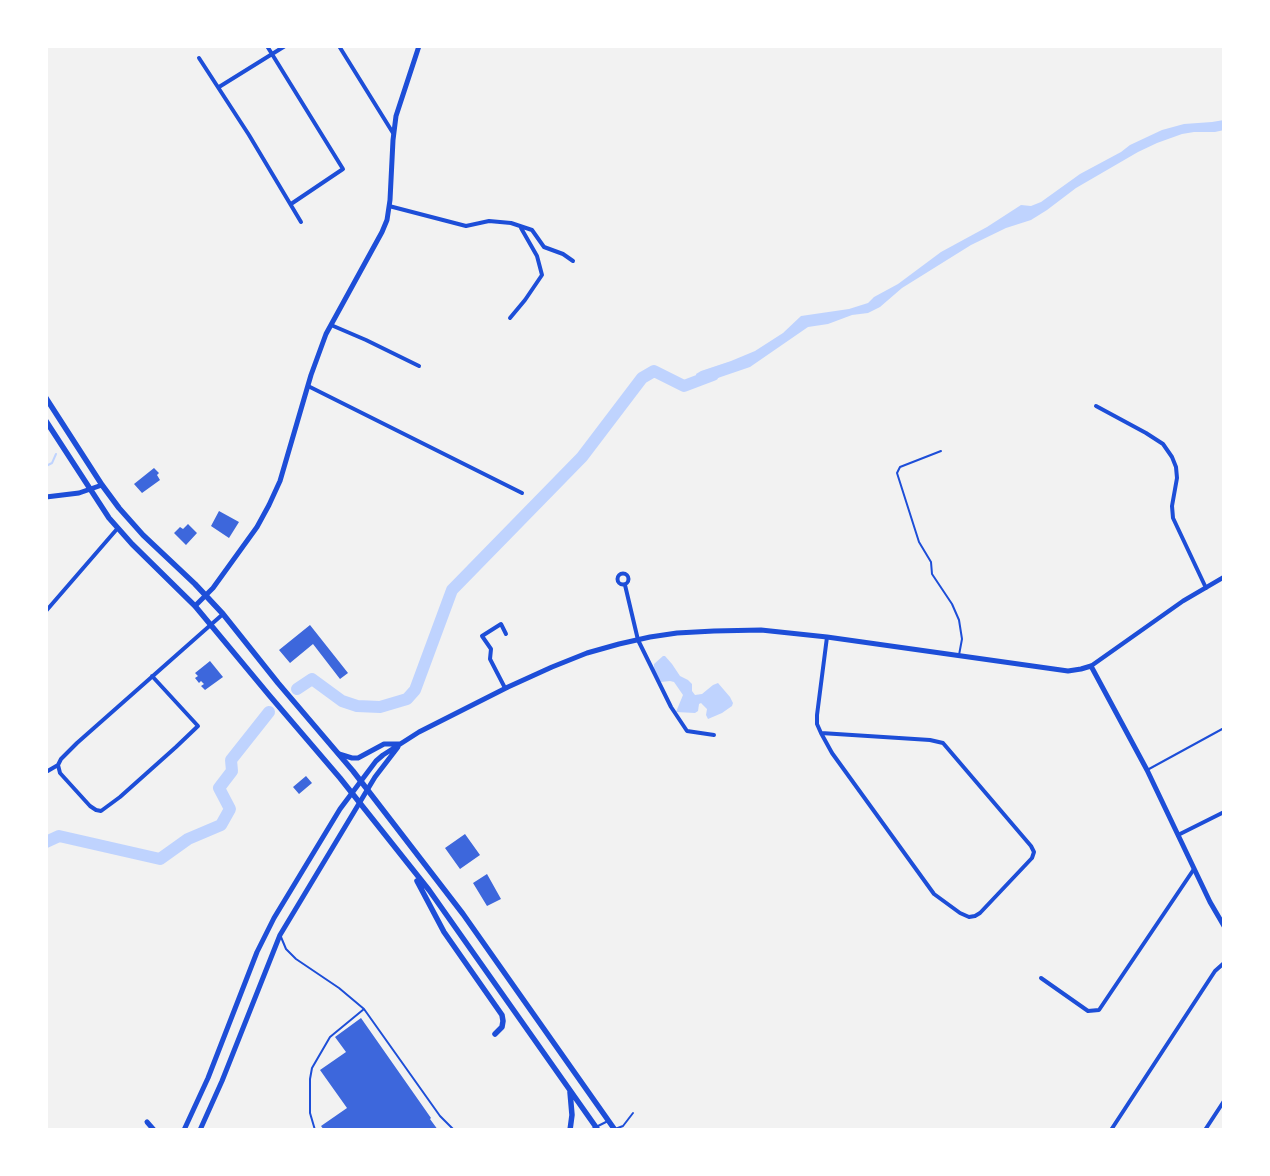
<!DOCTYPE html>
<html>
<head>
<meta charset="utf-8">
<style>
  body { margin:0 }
  #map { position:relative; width:1270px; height:1176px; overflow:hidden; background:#f2f2f2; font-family:Figtree,sans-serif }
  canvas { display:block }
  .frame { position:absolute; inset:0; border:48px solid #fff; pointer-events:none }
</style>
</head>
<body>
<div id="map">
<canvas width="1270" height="1176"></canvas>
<div class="frame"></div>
</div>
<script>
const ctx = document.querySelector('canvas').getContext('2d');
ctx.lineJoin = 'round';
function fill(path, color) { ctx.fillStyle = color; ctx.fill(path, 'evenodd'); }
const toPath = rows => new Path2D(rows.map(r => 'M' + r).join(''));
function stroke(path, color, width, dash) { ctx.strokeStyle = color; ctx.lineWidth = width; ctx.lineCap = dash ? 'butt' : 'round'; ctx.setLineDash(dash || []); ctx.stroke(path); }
fill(toPath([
  [1224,120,1224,130,1215,132,1194,132,1182,134,1157,143,1138,152,1076,188,1047,210,1031,220,1006,228,971,245,902,288,880,307,868,313,852,315,828,324,808,327,750,367,709,381,699,386,696,374,701,371,731,361,755,351,783,333,801,316,849,309,868,303,874,297,898,284,941,252,987,227,1021,205,1031,206,1041,202,1080,174,1121,152,1130,145,1162,130,1184,124,1212,122],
  [663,656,665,656,672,664,680,676,688,680,692,684,692,691,695,695,702,694,713,685,718,683,730,697,733,703,732,706,722,713,708,719,706,715,707,709,701,703,699,704,698,711,695,713,676,712,683,695,674,682,670,681,661,682,654,670,654,664]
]), '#bfd3fe');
stroke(toPath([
  [46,466,52,463,56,454]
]), '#bfd3fe', 2);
stroke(toPath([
  [297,689,312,679,342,701,357,706,380,707,407,699,415,690,452,590,582,457,642,378,654,371,684,386,713,375],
  [46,842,59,836,160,859,188,839,221,825,230,809,219,788,232,771,231,760,269,712]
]), '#bfd3fe', 12);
fill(toPath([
  [154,468,159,473,157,475,160,480,142,493,134,484],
  [219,511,239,522,229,538,211,526],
  [188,524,197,533,186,545,174,533,180,527,183,529],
  [310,625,348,673,340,679,313,644,290,663,279,650],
  [210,661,223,677,205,690,201,686,204,684,201,681,199,683,195,678,198,676,195,673],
  [306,776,312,783,299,794,293,787],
  [465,834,480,855,460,869,445,848],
  [487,874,501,899,487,906,473,883],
  [361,1018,431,1118,430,1119,438,1130,324,1130,321,1126,347,1108,320,1070,346,1052,335,1037]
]), '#3d67dc');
stroke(toPath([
  [941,451,900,467,897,473,919,542,931,562,932,574,952,604,959,620,962,639,959,655],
  [1149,769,1224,728],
  [281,937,286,949,296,959,339,988,364,1009,440,1116,454,1130],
  [462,1129,462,1130],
  [615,1129,623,1126,633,1113],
  [315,1130,310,1113,310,1079,312,1068,330,1037,364,1009],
  [590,1130,608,1121]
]), '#1d4ed8', 2);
stroke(toPath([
  [267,46,343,169,291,204],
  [339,46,393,133],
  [199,58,249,135,301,222],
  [219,87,285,46],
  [389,206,466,226,489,221,511,223,532,230,544,247,563,254,573,261],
  [510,318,525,300,542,275,537,256,521,228],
  [331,325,366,340,419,366],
  [308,386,522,493],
  [1096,406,1146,433,1163,444,1172,457,1176,467,1177,478,1172,506,1173,518,1206,588],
  '617.5 579a5.5 5.5 0 1 1 11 0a5.5 5.5 0 1 1-11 0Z',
  [625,585,638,640,671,707,687,731,714,735],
  [46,611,117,529],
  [505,688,490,659,491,649,482,636,501,624,506,634],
  [821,733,930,740,943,743,1031,846,1034,852,1032,858,980,913,975,916,969,917,960,913,934,894,832,753,821,733,817,724,817,715,827,637],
  [58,765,60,773,90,806,96,810,101,811,120,797,176,747,198,726,152,676],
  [46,772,58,765,61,759,77,743,223,614],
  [1178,835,1224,812],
  [1041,978,1088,1011,1099,1010,1194,869],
  [1111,1130,1215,971,1224,963],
  [1205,1130,1224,1101]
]), '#1d4ed8', 4);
stroke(toPath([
  [1091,666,1183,601,1224,577]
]), '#1d4ed8', 4.5);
stroke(toPath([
  [46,497,79,493,102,485],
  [195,606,213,588,257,527,269,505,280,481,311,375,326,334,382,232,387,220,390,200,393,140,396,116,419,46],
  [339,754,352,758,358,758,384,744,399,744],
  [147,1122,154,1130],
  [184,1130,208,1078,257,952,274,918,340,809,376,761,383,755,419,732,508,687,552,667,587,653,619,644,650,637,677,633,714,631,761,630,827,637,1068,671,1081,669,1091,666,1147,770,1210,902,1224,926],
  [200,1130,222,1081,280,935,375,777,398,747]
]), '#1d4ed8', 5);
stroke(toPath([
  [46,398,102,485,119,508,143,535,195,584,223,614,278,683,353,771,463,914,615,1130],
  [46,421,109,518,132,544,195,606,269,695,340,778,429,890,598,1130],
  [417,881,444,932,502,1015,503,1021,502,1027,495,1034],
  [570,1092,572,1115,570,1130]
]), '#1d4ed8', 5.5);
</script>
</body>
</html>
